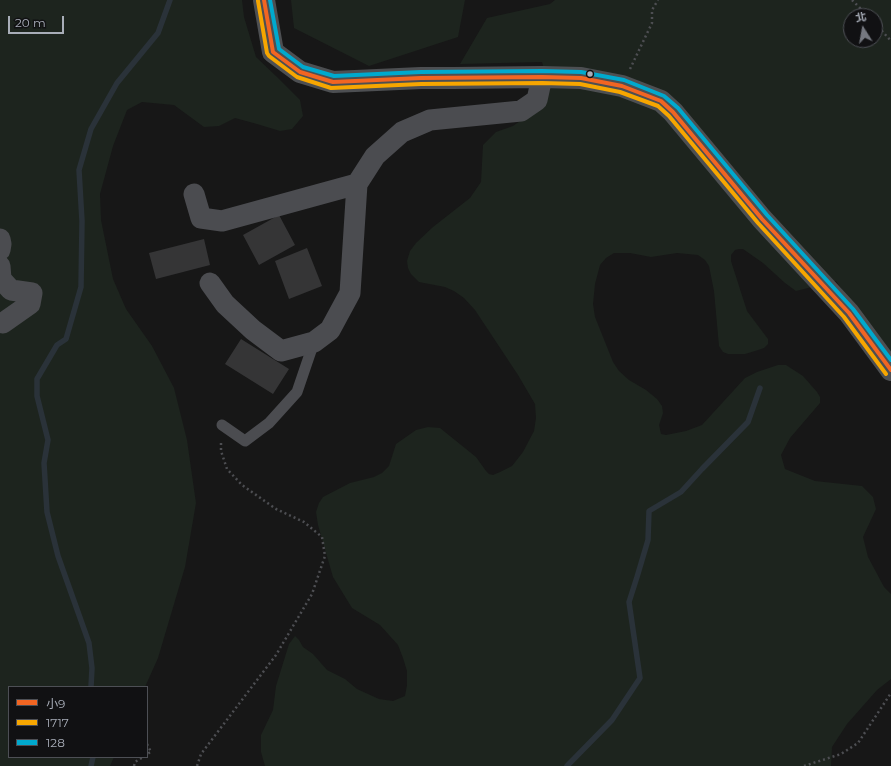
<!DOCTYPE html>
<html>
<head>
<meta charset="utf-8">
<style>
  body { margin:0 }
  #map { position:relative; width:891px; height:766px; overflow:hidden; background:#171717; font-family:Montserrat,"Noto Sans TC",sans-serif }
  canvas { display:block }
  .legend { position:absolute; left:8px; top:686px; width:140px; height:72px; box-sizing:border-box; background:#111113; border:1px solid #4d4f55; margin:0; padding:5px 7px; list-style:none; font-size:12px; color:#a8adb8 }
  .legend li { display:flex; align-items:center; gap:8px; height:20px }
  .legend b { width:20px; border:1px solid #4d4f55 }
  .north { position:absolute; left:843px; top:8px; width:40px; height:40px; box-sizing:border-box; background:#111113; border:1px solid #4d4f55; border-radius:50%; rotate:349deg; font-size:11px; font-weight:700; line-height:16px; text-align:center; color:#a8adb8 }
  .north::after { content:''; display:block; margin:auto; width:14px; height:18px; background:#757880; clip-path:polygon(50% 0,100% 100%,50% 72%,0 100%) }
  .scale { position:absolute; left:8px; top:16px; width:56px; height:18px; box-sizing:border-box; border:2px solid #a8adb8; border-top:0; padding-left:5px; font-size:12px; line-height:14px; white-space:nowrap; color:#a8adb8; -webkit-text-stroke:3px #111113; paint-order:stroke }
</style>
</head>
<body>
<div id="map">
<canvas width="891" height="766"></canvas>
<ul class="legend">
<li><b style="height:5px;background:#f26522"></b>小9</li>
<li><b style="height:5px;background:#f7a600"></b>1717</li>
<li><b style="height:5px;background:#00a9ce"></b>128</li>
</ul>
<div class="north">北</div>
<div class="scale">20 m</div>
</div>
<script>
const ctx = document.querySelector('canvas').getContext('2d');
ctx.lineJoin = 'round';
function fill(path, color) { ctx.fillStyle = color; ctx.fill(path, 'evenodd'); }
const toPath = rows => new Path2D(rows.map(r => 'M' + r).join(''));
function stroke(path, color, width, dash) { ctx.strokeStyle = color; ctx.lineWidth = width; ctx.lineCap = dash ? 'butt' : 'round'; ctx.setLineDash(dash || []); ctx.stroke(path); }
fill(toPath([
  [0,0,242,0,244,17,256,57,277,77,300,100,303,116,292,129,280,131,257,124,235,118,219,126,204,127,174,105,142,102,127,110,113,146,100,194,101,220,113,279,126,309,152,346,174,388,187,440,196,503,185,567,158,658,145,687,9,687,9,757,114,757,110,766,0,766],
  [291,0,465,0,458,37,369,66,294,28],
  [555,0,891,0,891,363,836,281,796,291,785,283,763,263,743,249,739,249,735,250,731,255,731,261,747,311,768,339,768,344,764,348,755,351,745,354,728,354,723,352,719,346,714,291,709,266,705,260,698,255,677,253,651,257,630,253,614,253,606,258,600,265,595,284,593,304,595,317,613,362,619,371,629,380,646,390,657,399,662,406,663,413,659,425,661,434,666,435,686,431,702,425,745,378,757,372,778,365,786,365,803,376,817,392,820,397,820,403,790,438,781,455,785,469,815,481,862,486,873,497,876,509,863,537,868,557,884,587,891,594,891,679,877,690,847,724,832,747,831,766,265,766,261,752,261,735,273,710,276,686,289,644,295,636,299,640,303,647,313,654,327,670,345,679,357,689,379,699,393,701,405,696,407,685,407,671,403,658,398,645,380,625,352,608,333,577,318,525,316,512,319,503,323,497,350,483,374,477,382,473,389,466,396,444,416,430,428,427,440,428,476,457,486,471,489,474,493,475,500,472,512,466,523,452,534,431,536,418,535,404,518,375,475,310,464,298,454,291,445,287,419,282,411,274,408,268,407,261,410,251,416,243,433,227,470,198,481,182,483,145,496,132,513,126,536,110,549,85,542,62,460,64,487,18,550,4],
  [851,16,875,16,875,40,851,40]
]), '#1d241e');
stroke(toPath([
  [91,687,92,668,89,643,58,556,47,512,44,463,48,440,37,396,37,379,57,345,66,339,81,287,82,221,79,170,91,129,117,83,158,33,170,0],
  [91,766,93,757],
  [567,766,612,720,640,678,629,602,637,577,648,540,649,511,681,492,702,469,748,422,760,388]
]), '#2a3239', 5.5);
fill(toPath([
  [279,215,295,245,259,265,243,235],
  [204,239,210,265,156,279,149,253],
  [307,248,322,286,289,299,275,261],
  [241,339,289,369,273,394,225,364]
]), '#353536');
stroke(toPath([
  [852,0,868,16],
  [875,23,891,41],
  [630,69,652,23,652,10,658,0],
  [147,744,151,752,147,754],
  [134,766,135,762,143,757],
  [197,766,201,754,276,655,312,594,325,556,322,537,304,522,276,509,242,485,227,469,221,451,221,441],
  [804,766,841,754,858,743,891,693]
]), '#4d4e52', 2.5, [2, 3]);
stroke(toPath([
  [222,425,245,441,269,423,297,392,314,342]
]), '#4b4c50', 11);
stroke(toPath([
  [194,194,201,218,222,221,357,184],
  [0,239,1,244,0,250],
  [0,266,1,279,11,290,32,293,30,304,3,323],
  [210,283,225,304,253,330,281,351,314,342,330,330,350,293,357,184,375,156,402,132,430,120,521,111,537,100,542,77]
]), '#4b4c50', 21);
stroke(toPath([
  [264,0,273,52,300,72,333,82,421,78,453,78,542,77,581,78,622,86,661,101,673,112,762,219,849,313,891,370]
]), '#4d4f52', 22);
stroke(toPath([
  [264,0,273,52,300,72,333,82,421,78,542,77,581,78,622,86,661,101,673,112,762,219,849,313,891,370]
]), '#f26522', 4);
stroke(toPath([
  [258,1,267,53,269,56,297,77,331,88,421,84,542,83,580,84,620,92,658,106,669,116,758,223,844,317,886,374]
]), '#f7a600', 4);
stroke(toPath([
  [270,0,279,49,303,67,334,76,421,72,542,71,581,72,624,80,664,96,678,108,767,215,853,309,891,360]
]), '#00a9ce', 4);
for (const [x, y, r, color] of [
  [590,74,3.5,"#a8adb8"]
]) { const dot = new Path2D(); dot.arc(x, y, r, 0, 2 * Math.PI); ctx.fillStyle = color; ctx.fill(dot); stroke(dot, '#111113', 1.5); }
</script>
</body>
</html>
